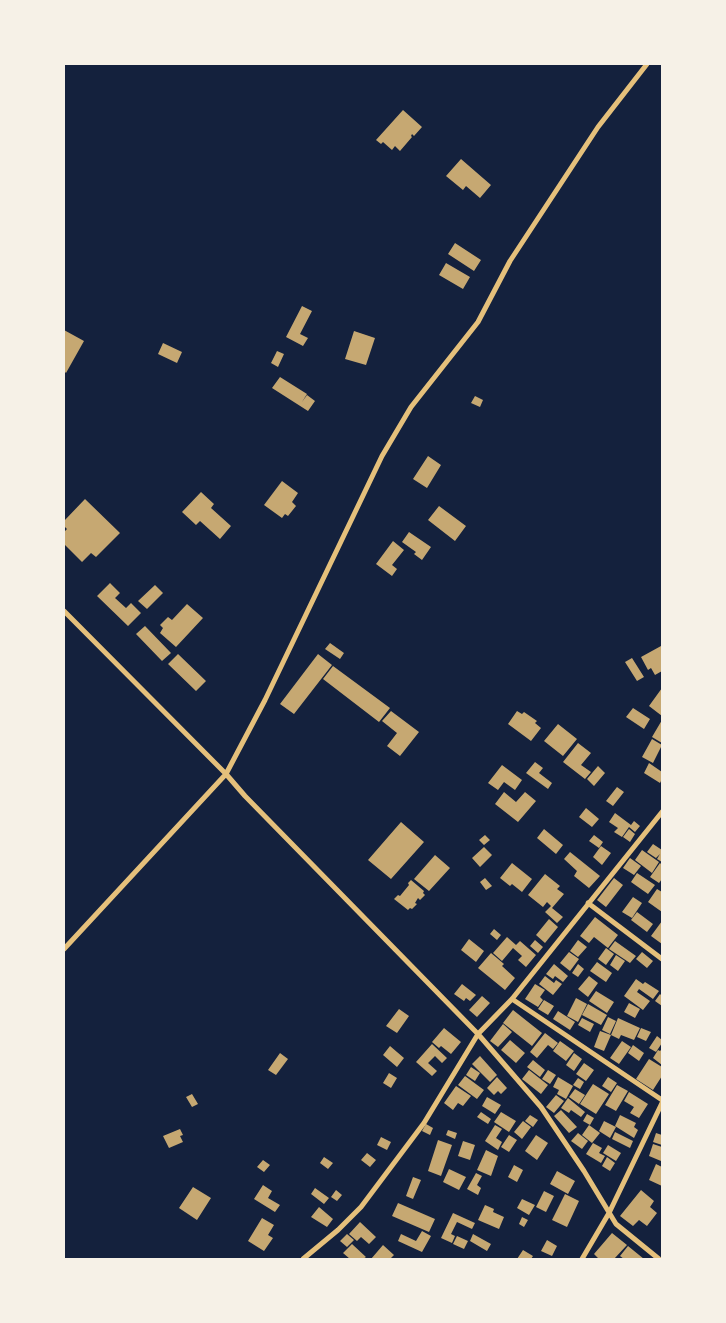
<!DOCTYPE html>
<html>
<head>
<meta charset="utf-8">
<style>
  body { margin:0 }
  #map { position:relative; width:726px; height:1323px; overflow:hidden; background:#14213d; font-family:"Nunito Sans",sans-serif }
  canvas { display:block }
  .frame { position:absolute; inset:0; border:65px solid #f6f1e7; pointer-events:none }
</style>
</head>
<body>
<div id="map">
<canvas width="726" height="1323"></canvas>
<div class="frame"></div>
</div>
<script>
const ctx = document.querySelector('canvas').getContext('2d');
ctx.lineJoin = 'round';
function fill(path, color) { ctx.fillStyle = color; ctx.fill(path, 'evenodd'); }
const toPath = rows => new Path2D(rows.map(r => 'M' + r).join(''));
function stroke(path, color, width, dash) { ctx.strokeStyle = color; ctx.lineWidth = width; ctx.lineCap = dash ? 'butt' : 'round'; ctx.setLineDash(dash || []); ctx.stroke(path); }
fill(toPath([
  [403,110,422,127,414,136,412,134,411,136,412,137,400,151,395,146,392,150,383,142,381,144,376,140],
  [461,159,491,185,480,198,466,186,463,190,446,176],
  [455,243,481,260,474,271,448,254],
  [446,263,470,277,463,289,439,275],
  [302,306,312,311,300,334,308,338,303,346,286,337],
  [64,330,84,341,66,373,64,371],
  [354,331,375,338,366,365,345,359],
  [163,343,182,352,177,363,158,354],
  [277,351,284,354,278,367,271,363],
  [280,377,307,394,302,402,307,395,315,401,308,411,272,388],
  [475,396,483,400,480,407,471,403],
  [428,456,441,465,427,488,413,479],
  [282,481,298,493,292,502,296,506,288,516,285,514,282,518,264,505],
  [201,492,214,504,211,508,231,526,220,539,200,521,196,525,182,512],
  [85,499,120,533,96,557,91,553,82,562,64,544,64,532,67,529,64,526,64,521],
  [439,506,466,526,455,541,428,520],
  [409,532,431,547,422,560,414,554,416,552,402,542],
  [393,541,404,550,392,565,397,569,392,576,376,564],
  [110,583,120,593,115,598,126,608,131,603,141,613,128,626,97,596],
  [155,585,163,593,147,609,138,601],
  [187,604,203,618,176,647,160,633,163,628,160,625,168,617,172,620],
  [145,626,171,653,162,661,136,634],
  [330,643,344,653,340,659,325,649],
  [661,646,662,671,655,675,651,668,648,670,641,657],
  [178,654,206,681,196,691,168,664],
  [318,654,332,665,294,714,280,704],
  [632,658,644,677,637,681,625,662],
  [333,666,390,708,379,722,323,679],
  [662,688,662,716,649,706],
  [633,708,650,719,644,729,626,717],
  [391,711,419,732,400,756,387,746,397,733,382,721],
  [517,711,522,714,524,712,537,721,535,723,541,728,531,741,508,724],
  [662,720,662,743,652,737],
  [558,724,577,739,563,756,544,741],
  [652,739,662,745,653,763,642,757],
  [578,743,591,753,581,765,591,772,585,779,563,762],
  [535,762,543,768,539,773,552,783,548,789,526,773],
  [649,763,662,772,662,779,660,783,644,773],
  [502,765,522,780,515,790,504,782,498,790,488,783],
  [598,766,605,773,594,786,587,779],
  [617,787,624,792,613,806,606,801],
  [504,792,516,802,525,792,536,801,518,822,495,804],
  [586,808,599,819,592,827,579,817],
  [615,813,631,825,634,821,640,826,635,832,629,827,622,837,614,832,618,828,609,822],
  [401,822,424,842,391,879,368,860],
  [544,829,563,845,556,854,537,838],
  [629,829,635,834,630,842,623,837],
  [485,835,490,840,484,845,479,840],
  [594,835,603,842,599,848,589,841],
  [653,844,662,850,662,862,657,859,660,854,656,858,647,852],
  [601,846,611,853,602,865,593,857],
  [484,847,492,855,480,867,472,858],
  [642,850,659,862,652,873,635,860],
  [570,852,600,876,589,888,574,876,577,871,564,859],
  [435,855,450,868,429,891,414,879],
  [630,858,641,866,634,875,623,868],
  [512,863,532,879,522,892,512,884,510,886,500,878],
  [660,863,662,865,662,879,659,883,650,877],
  [637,873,655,885,648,894,631,882],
  [545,874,560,886,557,889,564,894,552,908,563,917,557,923,545,912,551,906,547,902,543,907,528,895],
  [485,878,492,886,486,890,480,882],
  [614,878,623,885,606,907,597,900],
  [411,880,424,891,423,893,425,895,420,900,418,898,415,903,417,904,412,909,410,908,408,910,394,899,398,895,400,896,409,885,408,883],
  [657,889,662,892,662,912,648,902],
  [633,897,642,903,632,918,622,912],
  [637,912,653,924,647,932,631,920],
  [595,917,618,935,608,948,594,937,589,943,580,936],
  [549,919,558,927,545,943,536,935],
  [662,921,662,944,651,936],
  [494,929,501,935,497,940,490,934],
  [507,937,516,945,520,941,536,955,526,967,518,960,522,956,513,948,502,961,493,953],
  [469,939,484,951,476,962,461,950],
  [535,940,543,947,538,953,530,946],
  [578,940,587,947,578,957,570,951],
  [615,941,636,956,630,963,609,949],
  [606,948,614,954,606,965,598,959],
  [569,952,579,959,570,971,560,963],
  [642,952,653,961,647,968,636,959],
  [491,953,504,964,502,966,515,978,505,990,478,968],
  [616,955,625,961,618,971,610,965],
  [597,962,612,973,606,982,590,971],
  [554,964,568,976,563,982,555,976,553,979,546,974],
  [578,964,584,969,578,977,572,973],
  [545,976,554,983,556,980,562,984,553,995,539,984],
  [589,976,598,983,588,997,578,989],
  [636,979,643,984,645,982,659,991,653,999,639,989,637,992,650,1001,643,1010,624,996],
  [462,984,476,995,470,1001,466,998,464,1001,454,994],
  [535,984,545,990,540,997,543,1000,538,1007,525,999],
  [596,991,614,1002,607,1013,589,1001],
  [660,994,662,996,662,1006,655,1001],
  [482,996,490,1003,477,1017,469,1010],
  [576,998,587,1004,578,1022,567,1016],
  [544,1000,554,1006,548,1015,538,1009],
  [629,1003,640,1009,635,1018,624,1012],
  [588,1004,607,1015,601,1025,582,1015],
  [399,1009,409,1016,397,1033,386,1026],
  [513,1010,542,1033,532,1046,503,1023],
  [558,1011,575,1022,570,1030,553,1019],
  [608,1017,616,1021,610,1034,602,1030],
  [582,1018,594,1024,590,1032,578,1025],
  [618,1018,640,1028,634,1040,621,1035,619,1039,611,1035],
  [503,1024,512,1032,498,1047,490,1041],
  [444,1028,461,1042,451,1054,441,1046,439,1048,432,1042],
  [641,1028,651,1032,646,1041,637,1037],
  [600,1031,611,1035,604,1051,594,1047],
  [545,1033,558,1043,553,1049,548,1045,537,1058,530,1052],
  [657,1036,662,1040,662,1043,656,1052,649,1048],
  [510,1040,525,1053,516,1063,501,1050],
  [560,1041,574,1051,566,1061,553,1051],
  [622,1041,631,1047,619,1064,610,1058],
  [432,1044,447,1058,442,1063,435,1056,428,1063,437,1071,432,1076,416,1062],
  [633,1045,644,1053,639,1061,628,1053],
  [390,1046,404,1058,397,1067,383,1055],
  [662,1049,662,1065,653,1058,658,1050,660,1051],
  [280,1053,288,1059,276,1075,268,1070],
  [574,1053,582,1059,574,1071,566,1065],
  [480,1056,497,1075,490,1082,472,1064],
  [649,1059,662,1067,662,1076,653,1090,636,1079],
  [533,1060,545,1070,540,1077,527,1067],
  [584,1063,594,1070,586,1081,576,1074],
  [471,1067,480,1073,475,1081,466,1075],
  [529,1070,548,1085,541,1094,522,1079],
  [548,1070,556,1075,550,1084,542,1079],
  [389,1073,397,1078,391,1088,383,1083],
  [465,1076,484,1090,477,1099,458,1085],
  [497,1077,507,1088,501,1094,498,1091,494,1095,487,1088],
  [558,1077,573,1086,566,1099,557,1094,559,1090,553,1087],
  [608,1077,617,1083,611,1092,602,1086],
  [578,1078,584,1082,580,1089,573,1085],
  [593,1084,609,1094,596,1114,580,1104],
  [617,1085,628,1091,616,1111,605,1105],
  [456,1086,471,1096,463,1106,458,1103,453,1110,444,1103],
  [575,1089,585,1095,579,1104,569,1097],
  [629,1092,648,1104,639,1118,630,1113,634,1107,624,1101],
  [192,1094,198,1104,192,1107,186,1097],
  [556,1095,564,1101,554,1113,546,1107],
  [487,1097,501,1105,495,1114,482,1106],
  [568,1098,585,1112,581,1117,571,1110,569,1113,561,1108],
  [561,1110,577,1127,569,1133,554,1116],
  [481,1112,491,1119,488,1124,477,1117],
  [501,1112,516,1121,509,1132,494,1122],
  [587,1114,594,1118,590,1125,583,1121],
  [530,1115,538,1120,533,1127,525,1121],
  [620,1115,636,1123,634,1127,638,1130,634,1138,615,1126],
  [523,1121,531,1127,522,1139,514,1132],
  [604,1121,616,1127,610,1138,599,1131],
  [426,1124,433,1128,430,1135,422,1131],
  [495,1125,502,1129,496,1138,502,1142,498,1150,485,1141],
  [589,1125,600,1133,592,1143,582,1135],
  [180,1129,183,1135,180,1136,183,1142,169,1148,163,1136],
  [448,1130,457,1133,455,1139,446,1135],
  [615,1132,633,1141,630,1148,612,1139],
  [578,1133,588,1141,582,1149,571,1141],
  [656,1133,662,1135,662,1145,653,1142],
  [509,1135,517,1140,509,1152,501,1147],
  [536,1135,548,1143,537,1160,525,1151],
  [381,1137,391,1142,387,1150,377,1145],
  [438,1140,452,1145,441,1176,428,1171],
  [463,1141,475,1145,470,1160,458,1156],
  [593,1143,602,1148,599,1153,605,1156,601,1163,586,1154],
  [653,1144,662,1147,661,1161,649,1156],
  [608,1145,621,1153,616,1161,603,1153],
  [486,1150,498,1156,491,1176,477,1170],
  [367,1153,376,1160,370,1167,361,1160],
  [324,1157,333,1163,328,1169,320,1163],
  [607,1157,615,1163,610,1171,602,1166],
  [263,1160,270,1165,264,1172,257,1167],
  [656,1164,662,1167,662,1186,649,1180],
  [514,1165,523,1170,517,1182,508,1177],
  [449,1169,466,1177,459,1190,443,1182],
  [557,1171,575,1181,568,1194,550,1184],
  [476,1173,482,1176,477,1185,481,1188,478,1195,467,1189],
  [413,1177,421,1180,413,1199,406,1196],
  [263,1185,272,1191,268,1198,280,1205,275,1212,254,1199],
  [193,1187,211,1198,197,1220,179,1208],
  [315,1188,329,1198,324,1204,311,1194],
  [336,1190,342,1195,337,1201,331,1197],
  [641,1190,654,1201,650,1207,657,1213,647,1226,639,1220,633,1226,620,1216],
  [544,1191,554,1196,546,1212,536,1207],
  [565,1194,579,1201,567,1227,552,1220],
  [522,1199,535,1205,529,1215,517,1208],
  [398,1203,435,1219,429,1232,392,1216],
  [485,1205,494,1209,493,1212,504,1217,499,1229,478,1220],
  [319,1207,333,1219,327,1227,311,1217],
  [453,1213,475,1223,472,1229,457,1222,451,1234,455,1236,452,1243,441,1238],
  [522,1217,528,1220,524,1227,519,1224],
  [262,1218,274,1225,268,1235,273,1238,264,1251,248,1241],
  [360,1222,376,1237,369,1244,361,1237,357,1241,349,1234],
  [422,1231,431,1236,422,1252,398,1241,401,1234,416,1241],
  [612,1233,627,1245,614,1259,599,1259,594,1254],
  [347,1234,354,1240,347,1247,340,1241],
  [473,1234,491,1244,487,1251,470,1241],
  [457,1236,468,1241,464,1249,453,1244],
  [547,1240,557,1246,552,1256,541,1251],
  [352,1244,366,1257,363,1259,350,1259,343,1253],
  [383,1245,394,1255,390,1259,371,1259],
  [628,1246,644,1259,624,1259,620,1256],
  [523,1250,533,1256,531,1259,517,1259]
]), '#c6a872');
stroke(toPath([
  [64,611,226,774,245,796,478,1034,541,1107,584,1171,616,1224,659,1259],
  [588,903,662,959],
  [64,949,226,774,265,700,382,456,411,407,478,322,510,261,598,127,647,64],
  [512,999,662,1100],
  [303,1259,338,1230,361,1207,424,1123,478,1034,512,999,662,812],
  [582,1259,609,1213,662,1103]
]), '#e5c07b', 5);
</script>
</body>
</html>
